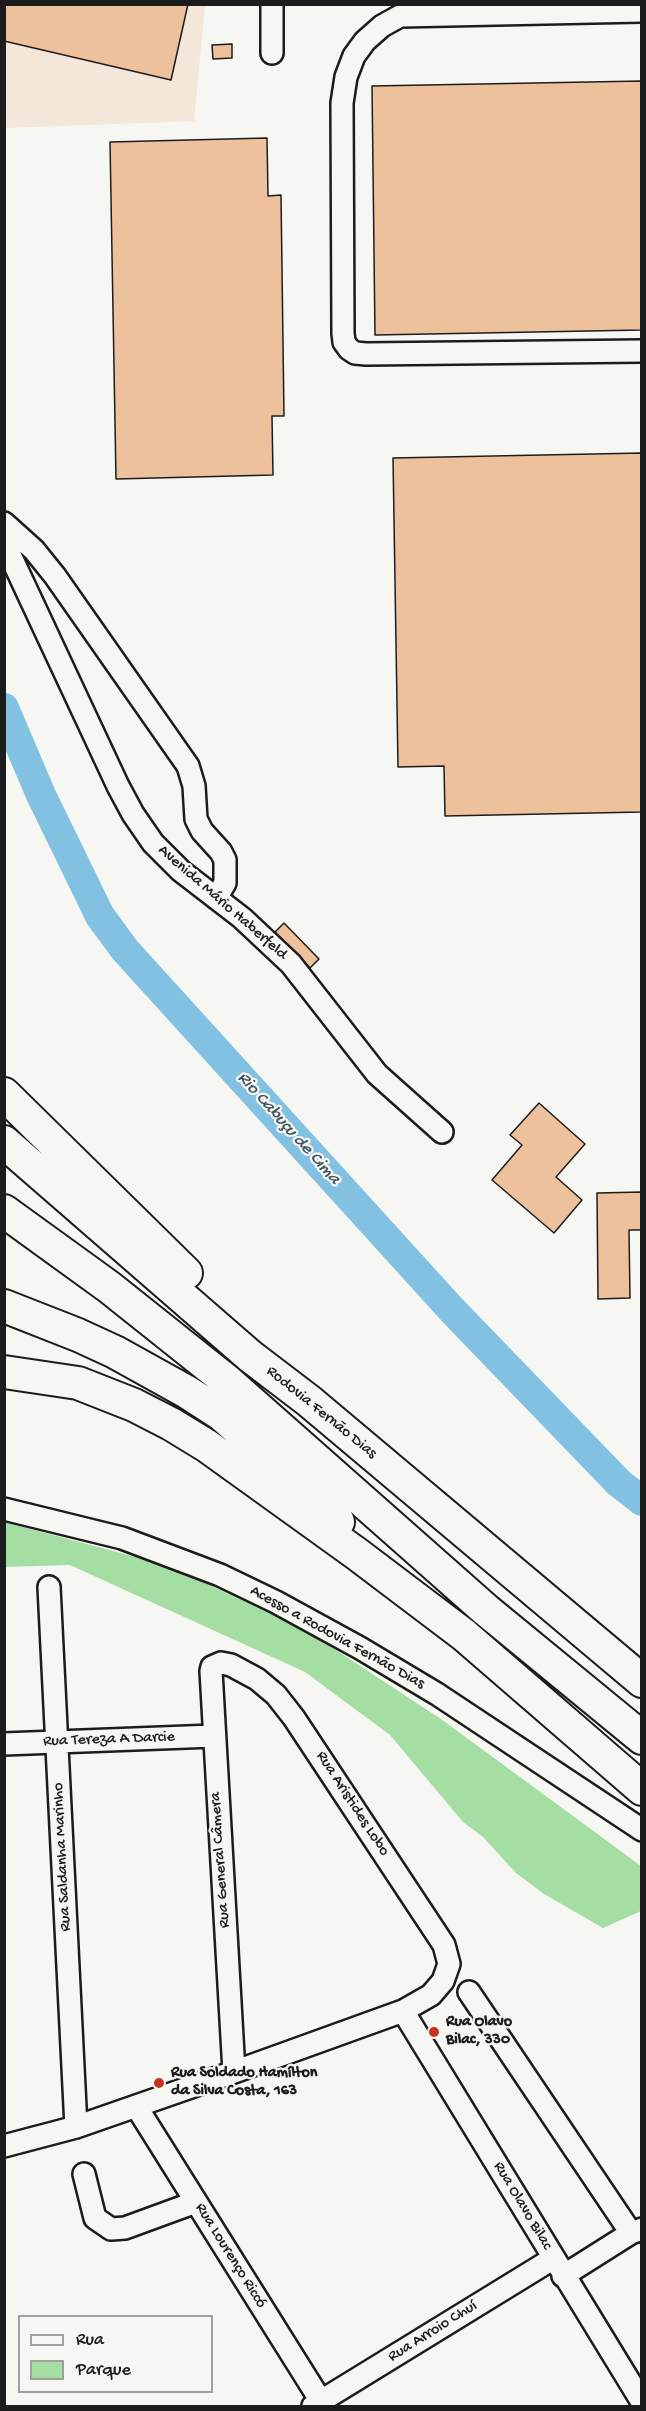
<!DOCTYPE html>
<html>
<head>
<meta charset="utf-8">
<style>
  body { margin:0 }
  #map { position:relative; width:646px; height:2411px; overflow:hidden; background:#f6f6f2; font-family:"Gochi Hand",sans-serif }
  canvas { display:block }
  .frame { position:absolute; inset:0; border:6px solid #1c1c1c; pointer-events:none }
  .legend { position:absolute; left:18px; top:2315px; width:195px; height:78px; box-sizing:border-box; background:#f6f6f2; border:2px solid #9f9f9c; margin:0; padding:8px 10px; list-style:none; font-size:18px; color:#1c1c1c }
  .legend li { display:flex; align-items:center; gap:12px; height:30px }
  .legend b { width:30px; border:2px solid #9f9f9c }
</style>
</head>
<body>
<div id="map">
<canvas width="646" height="2411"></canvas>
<div class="frame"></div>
<ul class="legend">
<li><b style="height:8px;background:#f6f6f2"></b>Rua</li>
<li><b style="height:16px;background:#a5dea3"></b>Parque</li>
</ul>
</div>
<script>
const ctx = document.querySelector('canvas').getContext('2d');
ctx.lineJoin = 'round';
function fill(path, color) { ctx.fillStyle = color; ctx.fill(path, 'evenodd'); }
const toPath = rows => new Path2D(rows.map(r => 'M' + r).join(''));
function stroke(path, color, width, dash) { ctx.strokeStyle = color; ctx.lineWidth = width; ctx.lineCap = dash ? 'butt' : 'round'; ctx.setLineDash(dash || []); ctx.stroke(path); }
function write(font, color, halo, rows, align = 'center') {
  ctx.font = font + ' "Gochi Hand",sans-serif'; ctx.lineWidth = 4.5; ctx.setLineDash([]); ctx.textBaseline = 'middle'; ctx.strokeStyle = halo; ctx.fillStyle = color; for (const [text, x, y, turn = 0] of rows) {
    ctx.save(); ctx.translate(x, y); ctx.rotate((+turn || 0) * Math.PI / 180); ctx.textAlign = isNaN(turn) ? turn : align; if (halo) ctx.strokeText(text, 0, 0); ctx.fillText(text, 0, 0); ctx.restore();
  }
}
fill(toPath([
  [4,5,205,5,194,121,5,128]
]), '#f4e6d8');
fill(toPath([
  [4,1522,166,1565,304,1629,441,1719,641,1866,641,1911,603,1928,544,1894,516,1873,483,1837,463,1822,390,1735,305,1672,70,1565,5,1567]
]), '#a5dea3');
stroke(toPath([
  [4,708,41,795,100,916,125,950,452,1310,619,1483,642,1501]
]), '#83c1e3', 30);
const building = toPath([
  [4,4,188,4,171,80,4,41,4,4],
  [232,44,232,58,213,59,212,45,232,44],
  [642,81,642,330,375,335,372,86,642,81],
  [267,138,268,196,281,195,284,416,272,416,273,475,116,479,110,142,267,138],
  [642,453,642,812,445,816,444,766,398,767,393,458,642,453],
  [284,923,319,959,310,968,275,932,284,923],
  [539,1103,585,1144,556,1177,582,1200,554,1233,492,1180,522,1145,510,1135,539,1103],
  [642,1192,642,1230,629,1230,630,1298,598,1299,597,1193,642,1192]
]);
fill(building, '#eec19d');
stroke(building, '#1c1c1c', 1.5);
const minor = toPath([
  [272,4,272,53],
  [642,11,400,16,382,26,365,41,354,56,346,77,342,103,343,333,344,342,349,349,355,353,366,354,642,351],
  [4,523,34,550,55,576,188,766,194,786,196,819,202,831,221,852,225,860,225,883,216,898],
  [4,542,118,786,133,814,153,843,181,871,242,918,291,964,377,1074,442,1132],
  [4,1509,122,1538,220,1575,276,1602,360,1648,437,1694,642,1830],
  [49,1587,76,2127],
  [4,1744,213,1736],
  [469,1992,631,2233],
  [403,2011,642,2402],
  [136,2106,324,2406],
  [4,2146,76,2127,234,2072,403,2011,431,1995,443,1981,449,1964,444,1945,294,1718,276,1695,257,1679,231,1665,221,1663,212,1667,211,1671,234,2072],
  [84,2174,95,2218,111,2229,125,2228,196,2202],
  [563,2276,631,2233,642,2229],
  [313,2406,554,2258]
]);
const highway = toPath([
  [4,1094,186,1273],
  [4,1142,250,1356,309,1401,642,1681],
  [4,1211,109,1287,227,1381,486,1610,642,1738],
  [4,1306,78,1335,115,1352,187,1392,221,1414,334,1514,338,1522],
  [4,1372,78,1383,134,1405,171,1424,207,1446,357,1554,464,1635,642,1789]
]);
stroke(minor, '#1c1c1c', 26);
stroke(highway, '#1c1c1c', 36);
stroke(minor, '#f6f6f2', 21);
stroke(highway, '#f6f6f2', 32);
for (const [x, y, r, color] of [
  [434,2032,6,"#c8321e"],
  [159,2083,6,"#c8321e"]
]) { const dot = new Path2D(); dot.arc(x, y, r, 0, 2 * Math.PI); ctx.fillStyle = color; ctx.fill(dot); stroke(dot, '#f6f6f2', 2); }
write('16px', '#1c1c1c', '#f6f6f2', [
  ["Avenida Mário Haberfeld",222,903,41],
  ["Rodovia Fernão Dias",321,1413,39],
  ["Acesso a Rodovia Fernão Dias",337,1638,29],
  ["Rua Tereza A Darcie",109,1740,-2],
  ["Rua Aristides Lobo",352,1804,57],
  ["Rua Saldanha Marinho",63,1857,-93],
  ["Rua General Câmera",221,1860,-94],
  ["Rua Olavo Bilac",522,2206,59],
  ["Rua Lourenço Riccó",230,2256,58],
  ["Rua Arroio Chuí",433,2332,-32]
]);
write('bold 16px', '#1c1c1c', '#f6f6f2', [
  ["Rua Olavo",446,2023],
  ["Bilac, 330",446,2041],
  ["Rua Soldado Hamílton",171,2074],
  ["da Silva Costa, 163",171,2092]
], 'left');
write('italic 18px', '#405662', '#f6f6f2', [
  ["Rio Cabuçu de Cima",288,1129,48]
]);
</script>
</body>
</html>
